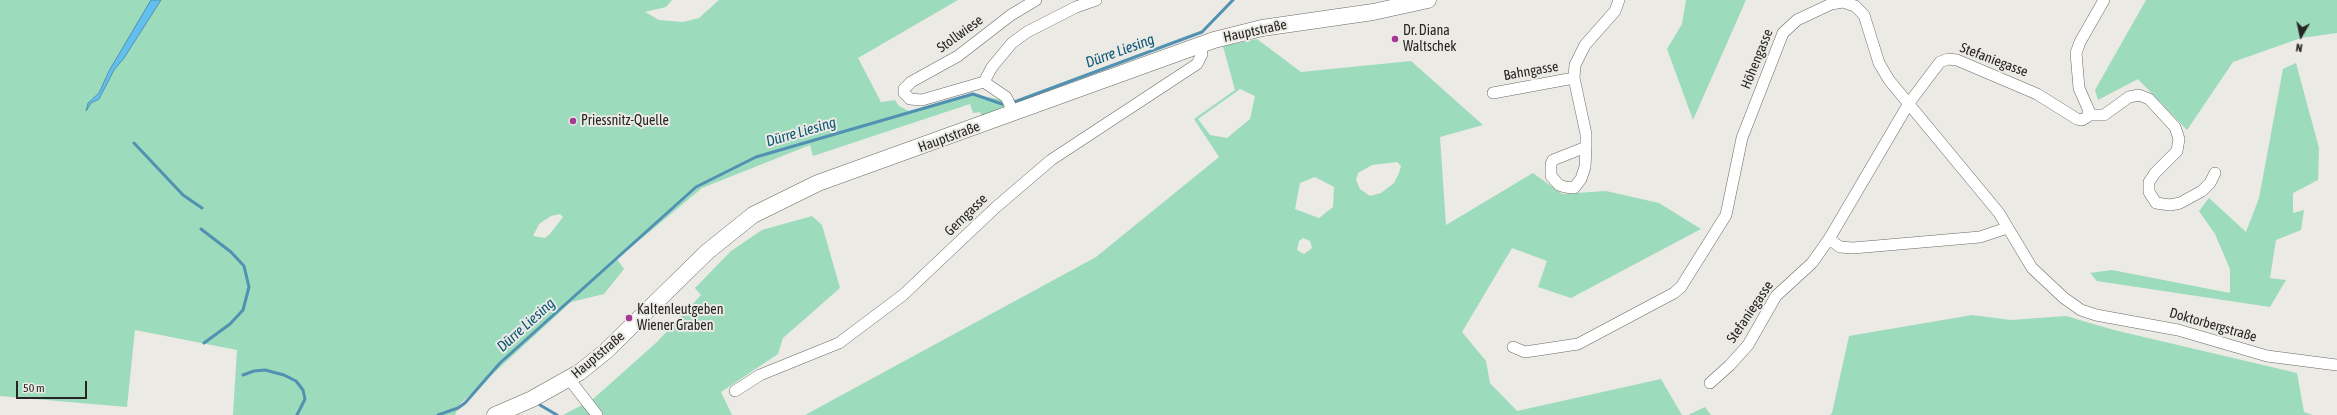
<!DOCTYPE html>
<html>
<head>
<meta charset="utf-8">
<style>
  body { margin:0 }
  #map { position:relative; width:2337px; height:415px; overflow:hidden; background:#ebeae5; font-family:"Asap Condensed",sans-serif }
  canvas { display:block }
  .north { position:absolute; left:2281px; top:16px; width:40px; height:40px; -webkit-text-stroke:3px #ebeae5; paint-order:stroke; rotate:189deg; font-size:11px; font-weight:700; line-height:16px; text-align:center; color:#272624 }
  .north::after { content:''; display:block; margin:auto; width:14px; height:18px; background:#272624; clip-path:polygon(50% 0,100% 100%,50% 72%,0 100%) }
  .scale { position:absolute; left:16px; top:381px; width:71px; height:18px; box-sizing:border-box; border:2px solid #272624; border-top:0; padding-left:5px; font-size:12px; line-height:14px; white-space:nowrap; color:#272624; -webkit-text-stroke:3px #ebeae5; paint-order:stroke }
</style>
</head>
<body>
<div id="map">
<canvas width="2337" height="415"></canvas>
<div class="north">N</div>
<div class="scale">50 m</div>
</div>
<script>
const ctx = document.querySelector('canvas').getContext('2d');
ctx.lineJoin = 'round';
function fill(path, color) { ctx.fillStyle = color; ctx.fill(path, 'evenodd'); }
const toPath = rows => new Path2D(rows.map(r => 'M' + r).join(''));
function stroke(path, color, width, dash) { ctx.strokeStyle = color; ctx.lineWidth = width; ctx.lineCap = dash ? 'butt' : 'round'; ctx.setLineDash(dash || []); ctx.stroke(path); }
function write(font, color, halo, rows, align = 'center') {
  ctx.font = font + ' "Asap Condensed",sans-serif'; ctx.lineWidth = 4; ctx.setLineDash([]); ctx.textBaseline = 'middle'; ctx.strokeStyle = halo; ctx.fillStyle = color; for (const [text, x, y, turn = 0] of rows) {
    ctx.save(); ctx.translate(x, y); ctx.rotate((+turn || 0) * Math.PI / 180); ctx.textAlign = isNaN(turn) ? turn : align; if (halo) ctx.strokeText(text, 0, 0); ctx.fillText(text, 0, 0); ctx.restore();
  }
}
fill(toPath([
  [0,0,672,0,666,7,645,12,659,20,683,22,699,18,719,0,958,0,858,58,881,102,895,100,899,106,909,111,969,94,1004,100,1008,109,982,118,980,112,973,113,970,104,813,156,810,145,702,188,617,259,624,269,604,294,571,302,460,404,455,415,233,415,237,350,135,330,127,407,0,396],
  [560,214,563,217,550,234,545,238,533,236,539,224,551,216],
  [1686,0,1746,0,1693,120,1667,49,1682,24],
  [2146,0,2337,0,2337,33,2301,38,2233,62,2187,130,2138,79,2098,100,2095,90],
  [1257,39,1301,72,1411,61,1483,125,1440,137,1446,225,1533,173,1562,194,1606,191,1659,203,1701,229,1571,298,1538,287,1547,261,1512,248,1462,332,1486,361,1490,383,1517,411,1661,379,1682,415,805,415,1096,257,1219,157,1194,119,1235,90,1223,46],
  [1240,89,1255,96,1250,119,1227,138,1210,135,1198,119],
  [1397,162,1401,166,1399,173,1394,183,1381,193,1370,196,1360,189,1356,180,1358,173,1372,165],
  [1315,177,1334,187,1333,207,1319,218,1295,209,1300,183],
  [1303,238,1310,241,1312,248,1304,254,1297,250,1299,241],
  [2296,63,2319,148,2318,180,2293,193,2293,213,2304,210,2301,230,2276,240,2270,278,2286,280,2270,307,2097,281,2090,273,2112,270,2230,293,2230,269,2215,234,2199,211,2209,198,2246,232,2259,198,2283,69],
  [812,216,822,225,840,288,783,338,778,354,721,392,732,415,563,415,592,400,657,342,701,295,695,288,731,251,762,230],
  [1972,315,2011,320,2066,316,2114,330,2297,373,2304,412,2313,415,1830,415,1832,413,1849,336],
  [1705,407,1711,415,1688,415]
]), '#9ddbbd');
const water = toPath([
  [151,0,161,0,124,58,114,70,99,99,91,103,86,111,88,103,99,93,109,71,151,0]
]);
fill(water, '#63bfed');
stroke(water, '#5191b1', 1);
stroke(toPath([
  [134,143,183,195,202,208],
  [201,229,231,252,244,266,249,287,243,310,230,324,204,343],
  [243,375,254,371,265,370,284,375,296,381,303,390,305,399,297,415],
  [540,405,557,415],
  [438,415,458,408,465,403,500,363,696,187,756,157,973,94,1002,104,1017,101,1202,32,1233,0]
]), '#5191b1', 3);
const street = toPath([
  [1036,0,1011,15,958,56,911,82,904,89,904,93,910,99,922,100,984,82,992,67,1012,43,1027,32,1076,7,1096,0],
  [984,82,1006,97,1014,113],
  [1493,93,1574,78],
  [2088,115,2104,115,2129,97,2139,95,2149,99,2175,127,2179,139,2177,151,2155,173,2149,182,2149,192,2156,203,2170,205,2180,203,2202,191,2210,183,2215,173],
  [1586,147,1553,160,1551,164,1551,176,1559,185,1565,187,1574,188,1581,179,1585,167,1586,147,1586,134,1574,78,1575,65,1585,45,1615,11,1619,0],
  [1829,239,1840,247,1853,248,1980,237,2007,228],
  [1513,347,1525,352,1578,344,1674,293,1681,287,1726,215,1742,138,1783,33,1797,20,1831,4,1843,2,1855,6,1864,15,1879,63,1889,80,1999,213,2032,268,2064,298,2081,310,2096,315,2178,330,2267,356,2337,365],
  [569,379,597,415],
  [1710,383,1730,365,1748,345,1776,296,1812,263,1829,239,1909,103,1940,62,1948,59,1957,60,2037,94,2077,119,2082,120,2087,117,2089,111,2079,88,2076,53,2080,42,2104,0],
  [735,391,760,375,839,343,903,295,995,208,1051,160,1197,64,1202,54,1200,45]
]);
const secondary = toPath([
  [495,415,532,399,580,372,606,351,707,252,753,215,818,183,1214,40,1262,28,1373,12,1428,0]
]);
stroke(street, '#6a6965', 12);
stroke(secondary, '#6a6965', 17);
stroke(street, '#fff', 11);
stroke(secondary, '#fff', 16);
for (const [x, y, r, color] of [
  [1395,39,4,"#a83793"],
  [573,121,4,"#a83793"],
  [629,318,4,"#a83793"]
]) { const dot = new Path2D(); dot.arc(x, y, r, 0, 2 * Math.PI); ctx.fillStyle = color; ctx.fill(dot); stroke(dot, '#ebeae5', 1.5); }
write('14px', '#272624', '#ebeae5', [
  ["Hauptstraße",1255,31,-12],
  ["Stollwiese",960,34,-36],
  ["Höhengasse",1757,59,-68],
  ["Stefaniegasse",1994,60,21],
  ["Bahngasse",1531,71,-10],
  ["Hauptstraße",949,137,-20],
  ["Gerngasse",966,215,-44],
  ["Stefaniegasse",1750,312,-56],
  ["Doktorbergstraße",2213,325,16],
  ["Hauptstraße",598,355,-40]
]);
write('14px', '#272624', '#ebeae5', [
  ["Dr. Diana",1403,31],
  ["Waltschek",1403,47],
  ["Priessnitz-Quelle",581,121],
  ["Kaltenleutgeben",637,310],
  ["Wiener Graben",637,326]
], 'left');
write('italic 15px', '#0c5876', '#ebeae5', [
  ["Dürre Liesing",1120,51,-20],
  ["Dürre Liesing",801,132,-16],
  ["Dürre Liesing",526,325,-42]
]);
</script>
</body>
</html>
